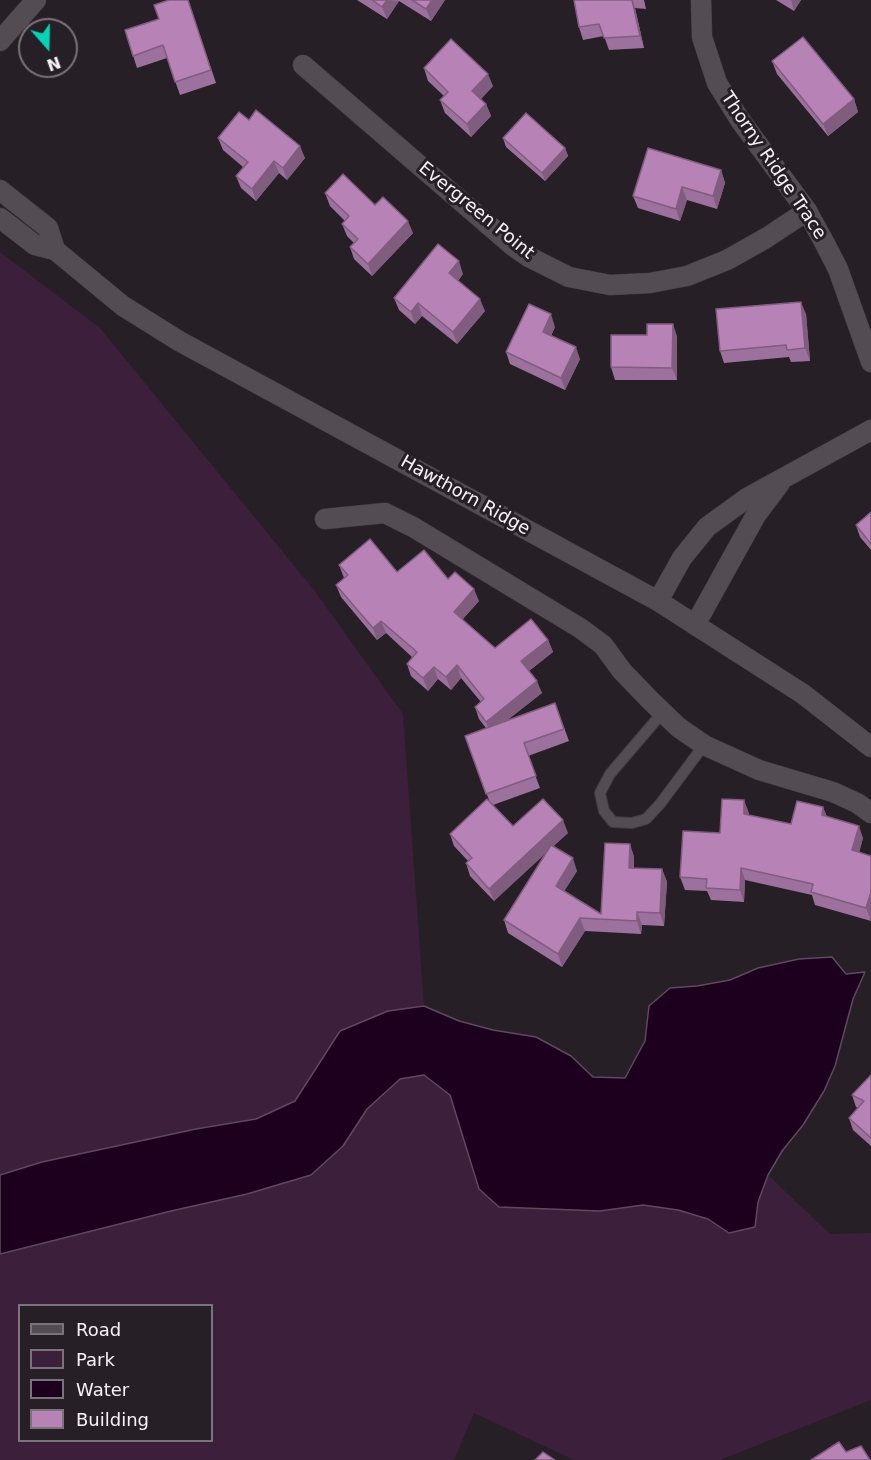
<!DOCTYPE html>
<html>
<head>
<meta charset="utf-8">
<style>
  body { margin:0 }
  #map { position:relative; width:871px; height:1460px; overflow:hidden; background:#261f25; font-family:"DejaVu Sans",sans-serif }
  canvas { display:block }
  .legend { position:absolute; left:18px; top:1304px; width:195px; height:138px; box-sizing:border-box; background:#261f25; border:2px solid #7a7379; margin:0; padding:8px 10px; list-style:none; font-size:18px; color:#f7f2f7 }
  .legend li { display:flex; align-items:center; gap:12px; height:30px }
  .legend b { width:30px; border:2px solid #7a7379 }
  .north { position:absolute; left:18px; top:18px; width:60px; height:60px; box-sizing:border-box; background:#261f25; border:2px solid #7a7379; border-radius:50%; rotate:160deg; font-size:16px; font-weight:700; line-height:24px; text-align:center; color:#f7f2f7 }
  .north::after { content:''; display:block; margin:auto; width:21px; height:27px; background:#00d5b7; clip-path:polygon(50% 0,100% 100%,50% 72%,0 100%) }
</style>
</head>
<body>
<div id="map">
<canvas width="871" height="1460"></canvas>
<ul class="legend">
<li><b style="height:8px;background:#544c53"></b>Road</li>
<li><b style="height:16px;background:#3c1f3b"></b>Park</li>
<li><b style="height:16px;background:#1c001d"></b>Water</li>
<li><b style="height:16px;background:#b783b6"></b>Building</li>
</ul>
<div class="north">N</div>
</div>
<script>
const ctx = document.querySelector('canvas').getContext('2d');
ctx.lineJoin = 'round';
function fill(path, color) { ctx.fillStyle = color; ctx.fill(path, 'evenodd'); }
const toPath = rows => new Path2D(rows.map(r => 'M' + r).join(''));
function stroke(path, color, width, dash) { ctx.strokeStyle = color; ctx.lineWidth = width; ctx.lineCap = dash ? 'butt' : 'round'; ctx.setLineDash(dash || []); ctx.stroke(path); }
function write(font, color, halo, rows, align = 'center') {
  ctx.font = font + ' "DejaVu Sans",sans-serif'; ctx.lineWidth = 6; ctx.setLineDash([]); ctx.textBaseline = 'middle'; ctx.strokeStyle = halo; ctx.fillStyle = color; for (const [text, x, y, turn = 0] of rows) {
    ctx.save(); ctx.translate(x, y); ctx.rotate((+turn || 0) * Math.PI / 180); ctx.textAlign = isNaN(turn) ? turn : align; if (halo) ctx.strokeText(text, 0, 0); ctx.fillText(text, 0, 0); ctx.restore();
  }
}
fill(toPath([
  [0,252,100,328,314,590,403,714,424,1006,459,1021,493,1030,536,1037,571,1056,593,1077,625,1078,645,1041,649,1006,670,988,697,986,730,980,758,968,800,959,832,957,846,974,865,972,853,999,835,1066,824,1091,768,1175,830,1234,871,1233,871,1400,720,1460,574,1460,474,1413,454,1460,0,1460],
  [20,1306,212,1306,212,1440,20,1440]
]), '#3c1f3b');
const water = toPath([
  [832,957,846,974,865,972,853,999,835,1066,824,1091,803,1125,782,1151,768,1175,758,1202,755,1227,729,1233,708,1219,678,1210,643,1205,600,1211,499,1207,479,1189,450,1095,424,1075,400,1079,367,1109,343,1146,311,1175,247,1194,171,1211,0,1254,0,1175,42,1162,196,1129,256,1119,295,1101,340,1031,388,1011,424,1006,459,1021,493,1030,536,1037,571,1056,593,1077,625,1078,645,1041,649,1006,670,988,697,986,730,980,758,968,799,959,832,957]
]);
fill(water, '#1c001d');
stroke(water, '#5e495e', 1.5);
const lane = toPath([
  [663,712,610,774,600,793,604,811,613,822,632,823,646,819,660,804,704,745]
]);
const street = toPath([
  [701,0,702,37,717,83,740,120,807,211,823,240,838,269,871,362],
  [0,41,36,0],
  [303,65,513,246,529,257,569,277,610,285,650,283,687,276,727,260,766,238,807,211],
  [0,190,48,228,55,250],
  [0,218,35,245,55,250,123,306,179,341,658,601,803,694,871,747],
  [325,519,385,513,413,527,580,628,603,645,622,671,650,700,678,727,704,745,759,770,833,792,857,803,871,813],
  [658,601,682,558,707,527,747,498,871,430],
  [695,625,756,515,780,483]
]);
stroke(lane, '#423c41', 12);
stroke(street, '#423c41', 21);
stroke(lane, '#544c53', 10);
stroke(street, '#544c53', 20);
fill(toPath([
  [188,0,216,83,180,95,167,58,137,68,125,30,159,19],
  [357,0,445,0,431,21,399,1,387,19],
  [574,0,644,0,646,9,635,8,644,48,609,50,604,36,583,40,579,27],
  [776,0,801,0,794,11],
  [772,61,854,99,858,112,828,136,777,74],
  [424,68,493,86,481,99,486,104,491,116,471,137,445,113,440,100,444,96,428,81],
  [249,120,305,158,287,180,279,173,256,201,241,188,236,176,243,167,223,150,218,138],
  [503,138,565,148,568,156,545,181,506,147],
  [721,170,725,183,717,209,687,200,680,221,638,208,633,196],
  [325,193,375,205,413,233,372,276,354,259,350,247,354,243,347,236,342,224,345,221,330,206],
  [463,274,458,281,485,311,457,344,422,316,415,324,399,310,394,298],
  [806,314,810,361,791,362,789,357,724,363,720,351],
  [555,327,551,336,580,359,565,390,510,364,506,352],
  [677,336,677,380,615,380,611,367],
  [871,512,871,550,860,537,856,525],
  [339,565,448,579,479,601,462,620,495,648,548,640,553,652,529,671,542,693,507,720,555,703,569,741,528,756,540,788,493,805,513,826,568,833,553,846,577,871,564,891,601,914,634,856,634,868,662,869,667,882,664,926,642,925,641,934,585,931,562,967,508,933,504,920,547,851,494,901,470,876,466,863,468,861,454,846,450,834,489,800,465,736,486,728,479,719,475,707,481,702,461,678,451,690,438,679,428,691,411,676,407,664,412,657,386,633,377,640,341,597,336,585,344,578],
  [823,807,827,817,863,838,859,853,871,921,815,905,812,895,745,880,744,902,711,900,707,891,685,890,680,877,720,833,749,813,749,815,791,824],
  [871,1075,871,1146,853,1130,849,1118,858,1108,856,1107,852,1095]
]), '#9d719d');
fill(toPath([
  [387,0,399,1,387,19,382,7],
  [432,0,445,0,431,21,426,9],
  [632,0,635,8,644,48,640,36],
  [791,0,801,0,794,11],
  [488,74,493,86,477,103,472,91],
  [854,99,858,112,828,136,823,124],
  [486,104,491,116,471,137,467,124],
  [300,146,305,158,287,180,283,168],
  [565,148,568,156,545,181,542,173],
  [274,161,279,173,256,201,252,189],
  [721,170,725,183,717,209,713,196],
  [682,187,687,200,680,221,676,209],
  [408,221,413,233,372,276,368,264],
  [459,261,463,274,453,286,449,273],
  [480,299,485,311,457,344,453,332],
  [801,302,806,314,810,361,805,348],
  [418,303,422,316,415,324,411,312],
  [551,314,555,327,547,344,543,332],
  [673,324,677,336,677,380,672,368],
  [576,347,580,359,565,390,561,378],
  [474,589,479,601,458,624,454,612],
  [381,621,386,633,377,640,373,628],
  [548,640,553,652,526,673,521,661],
  [457,665,461,678,451,690,446,677],
  [434,667,438,679,428,691,423,678],
  [537,681,542,693,490,734,486,722],
  [744,800,749,813,748,826,744,814],
  [823,807,828,820,822,815],
  [563,820,568,833,494,901,489,889],
  [859,826,863,838,856,863,852,850],
  [630,844,634,856,633,880,629,868],
  [573,858,577,871,560,898,556,886],
  [741,868,745,880,744,902,740,890],
  [662,869,667,882,664,926,660,913],
  [871,892,871,920,866,908],
  [637,912,642,925,641,934,637,921],
  [580,918,585,931,562,967,558,954]
]), '#805c7f');
const building = toPath([
  [169,0,188,0,211,70,175,82,163,45,133,56,125,30,159,19,154,5,169,0],
  [372,0,387,0,382,7,372,0],
  [412,0,432,0,426,9,412,0],
  [574,0,632,0,640,36,604,38,599,24,579,27,574,0],
  [803,37,854,99,823,124,772,61,803,37],
  [451,39,488,74,472,91,486,104,467,124,440,100,448,92,424,68,451,39],
  [256,110,300,146,283,168,274,161,252,189,236,176,248,162,218,138,239,112,249,120,256,110],
  [526,113,565,148,542,173,503,138,526,113],
  [648,148,721,170,713,196,682,187,676,209,633,196,648,148],
  [343,174,375,205,383,197,408,221,368,264,350,247,358,239,342,224,349,216,325,193,343,174],
  [438,244,459,261,449,273,480,299,453,332,418,303,411,312,394,298,438,244],
  [801,302,805,348,787,350,786,345,720,351,716,309,801,302],
  [529,304,551,314,543,332,576,347,561,378,506,352,529,304],
  [647,324,673,324,672,368,611,367,611,335,647,335,647,324],
  [871,512,871,544,856,525,871,512],
  [370,539,397,572,424,550,448,579,455,572,474,589,454,612,495,648,531,619,548,640,521,661,537,681,486,722,475,707,484,699,457,665,446,677,434,667,423,678,407,664,417,652,381,621,373,628,336,585,348,575,339,565,370,539],
  [555,703,564,729,524,743,536,776,486,794,465,736,555,703],
  [487,799,513,826,543,799,563,820,489,889,466,863,472,858,450,834,487,799],
  [722,799,744,800,744,814,791,824,797,801,823,807,822,815,859,826,852,850,871,856,871,892,866,908,811,892,813,884,741,868,740,890,706,888,707,879,680,877,683,831,720,833,722,799],
  [605,843,630,844,629,868,662,869,660,913,637,912,637,921,580,918,558,954,504,920,551,845,573,858,556,886,601,914,605,843],
  [871,1075,871,1138,849,1118,864,1101,852,1095,871,1075],
  [839,1442,846,1452,861,1446,870,1460,811,1460,839,1442],
  [543,1452,555,1460,535,1460,543,1452]
]);
fill(building, '#b783b6');
stroke(building, '#805c7f', 1.5);
write('18px', '#f7f2f7', '#261f25', [
  ["Thorny Ridge Trace",773,166,56],
  ["Evergreen Point",476,211,39],
  ["Hawthorn Ridge",465,496,29]
]);
</script>
</body>
</html>
